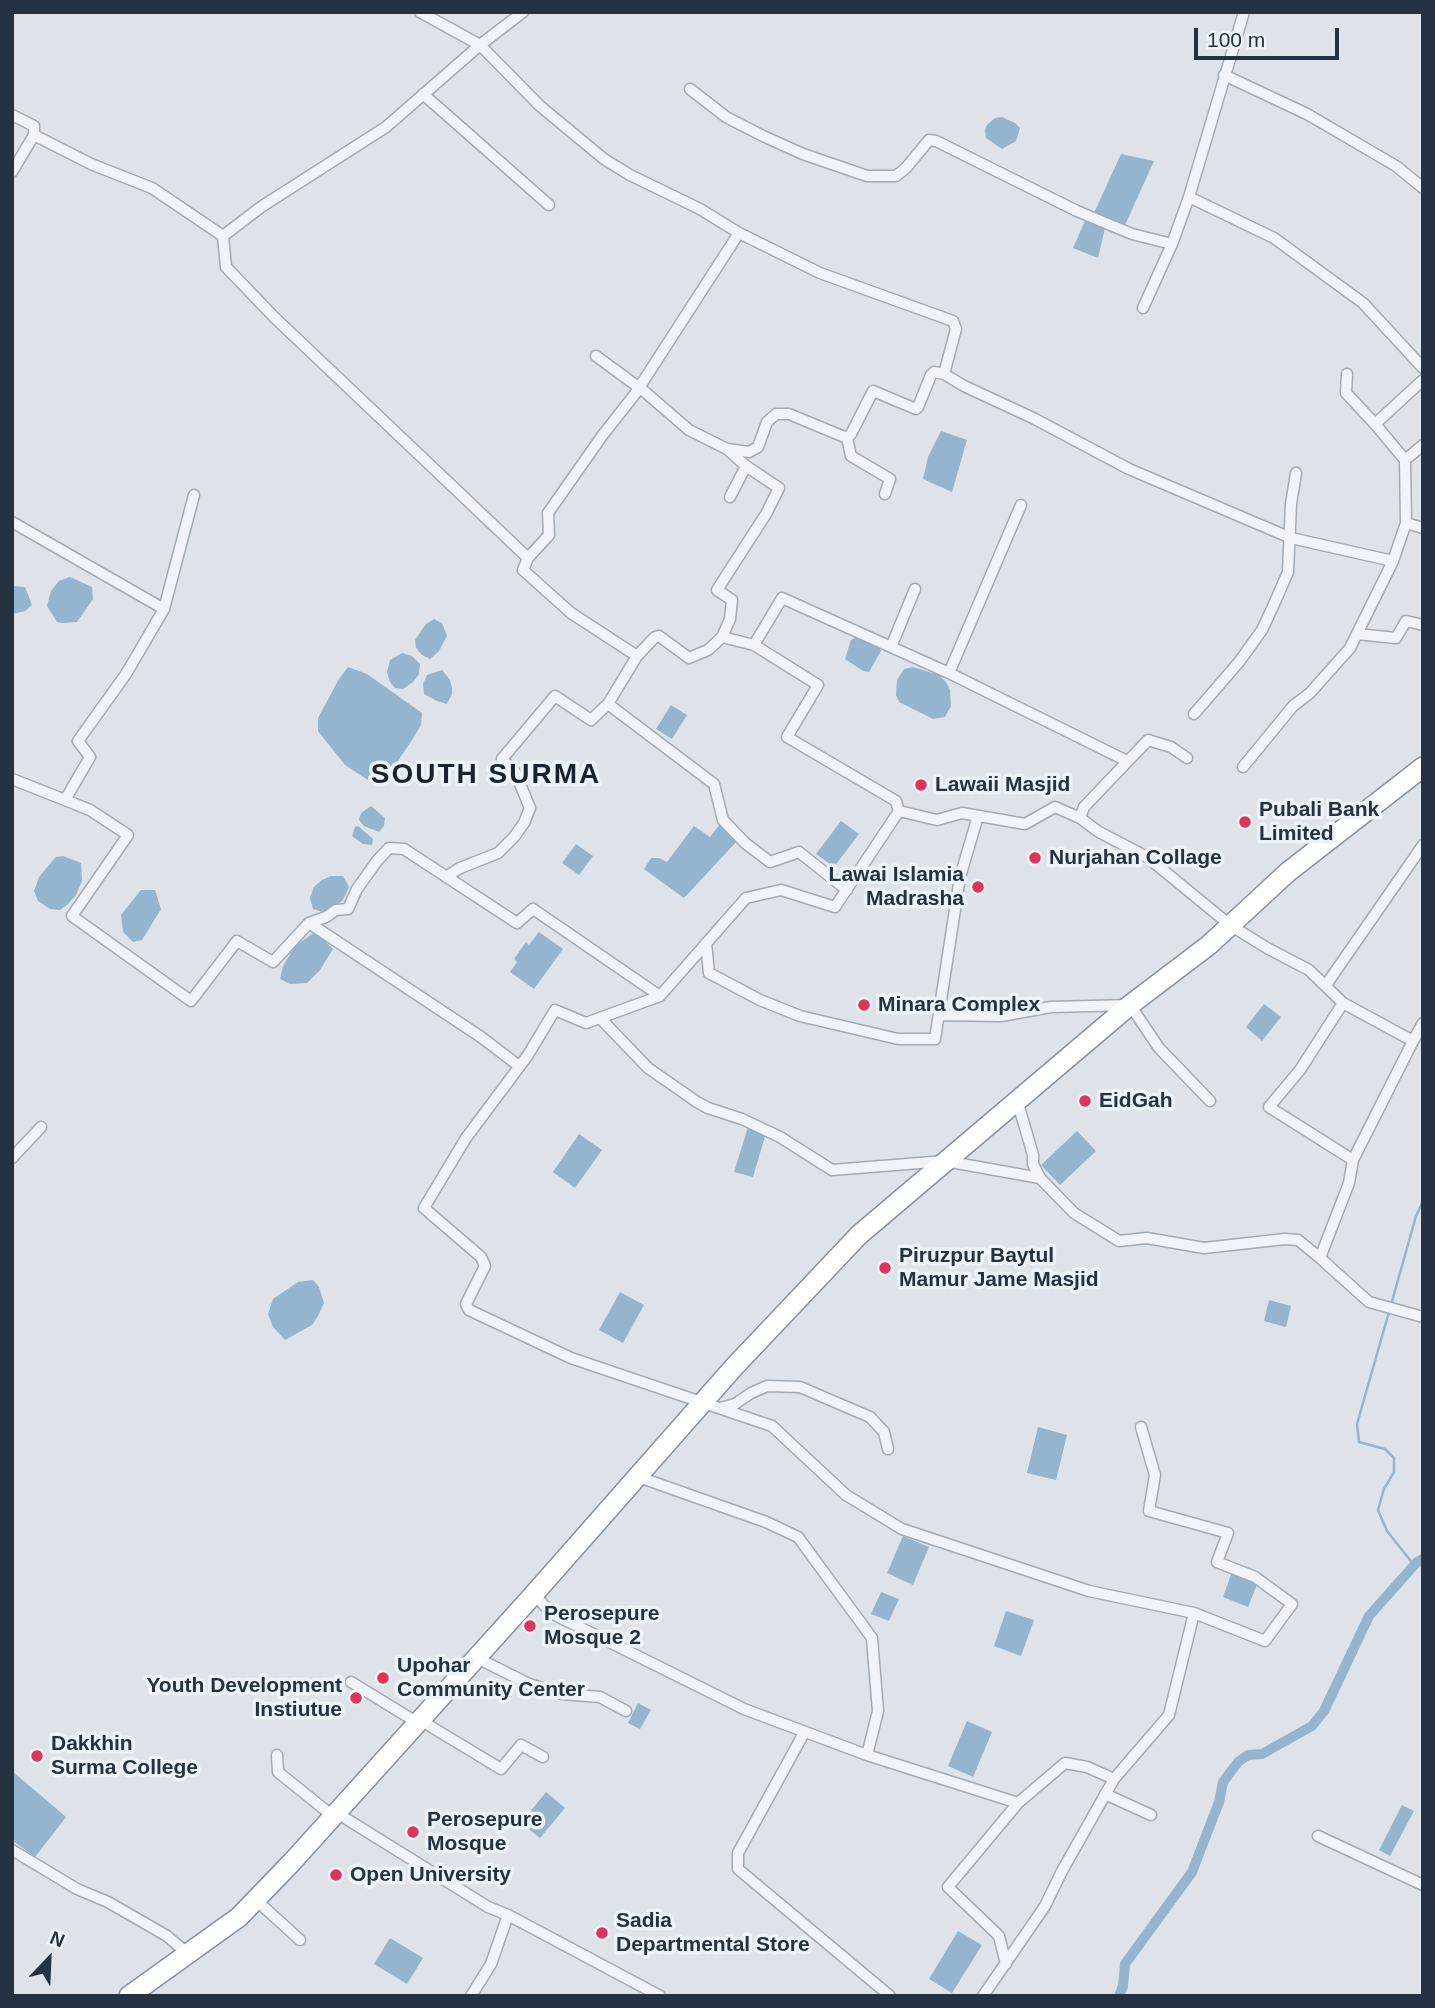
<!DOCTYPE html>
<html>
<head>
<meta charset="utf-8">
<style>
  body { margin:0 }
  #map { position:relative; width:1435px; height:2008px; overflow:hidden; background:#dde3e9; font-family:Arial,sans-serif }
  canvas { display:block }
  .frame { position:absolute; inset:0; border:14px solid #253241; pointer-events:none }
  .north { position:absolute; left:14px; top:1924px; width:70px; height:70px; -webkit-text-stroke:5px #edf2f6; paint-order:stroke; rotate:23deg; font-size:19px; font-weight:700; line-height:28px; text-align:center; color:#253241 }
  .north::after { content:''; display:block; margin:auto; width:24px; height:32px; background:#253241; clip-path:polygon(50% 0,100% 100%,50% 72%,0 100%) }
  .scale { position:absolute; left:1194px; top:28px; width:145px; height:32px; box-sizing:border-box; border:4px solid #253241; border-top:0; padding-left:9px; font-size:21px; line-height:24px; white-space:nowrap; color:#253241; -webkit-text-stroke:5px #edf2f6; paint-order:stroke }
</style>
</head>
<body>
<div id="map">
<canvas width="1435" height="2008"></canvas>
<div class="frame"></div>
<div class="north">N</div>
<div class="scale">100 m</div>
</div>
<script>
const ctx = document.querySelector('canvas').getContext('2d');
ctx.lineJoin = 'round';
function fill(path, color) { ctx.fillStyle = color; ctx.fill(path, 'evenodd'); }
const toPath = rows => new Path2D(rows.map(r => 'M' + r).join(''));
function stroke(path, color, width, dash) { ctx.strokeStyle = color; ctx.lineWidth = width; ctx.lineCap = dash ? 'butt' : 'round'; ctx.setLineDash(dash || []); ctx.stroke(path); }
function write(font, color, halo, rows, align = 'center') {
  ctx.font = font + ' Arial,sans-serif'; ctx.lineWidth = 7; ctx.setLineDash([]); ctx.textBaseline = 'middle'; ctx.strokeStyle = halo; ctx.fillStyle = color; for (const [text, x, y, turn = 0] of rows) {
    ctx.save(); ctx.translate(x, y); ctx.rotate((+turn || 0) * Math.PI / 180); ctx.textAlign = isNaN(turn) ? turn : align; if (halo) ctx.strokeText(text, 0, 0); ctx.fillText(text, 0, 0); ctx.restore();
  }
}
fill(toPath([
  [1002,117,1015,123,1020,128,1016,141,1002,149,986,138,985,130,987,125,995,118],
  [1121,154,1154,161,1125,225,1094,213],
  [1085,221,1105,228,1098,258,1073,248],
  [941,431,967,440,952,492,923,479,928,457],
  [70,577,92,587,93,599,77,622,62,623,57,622,47,606,51,591,59,581],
  [12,586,25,587,32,605,25,611,12,614],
  [434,619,442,623,447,636,439,651,430,659,422,655,416,648,415,640,426,624],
  [859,636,878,646,881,651,869,672,863,671,845,659,851,640],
  [402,653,412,656,420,664,419,674,413,682,403,689,395,688,390,682,387,672,390,660],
  [348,667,367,674,422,713,421,725,412,740,389,774,378,782,368,780,345,765,318,731,318,718,339,679],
  [913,667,939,675,946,682,950,690,951,706,945,717,933,719,899,702,896,695,897,680,904,669],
  [442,670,450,680,452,688,452,694,447,704,437,701,424,694,423,684,427,675],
  [671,705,687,715,672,739,656,729],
  [371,806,385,818,384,826,379,832,364,826,359,820,361,813],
  [841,821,859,834,834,867,816,854],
  [720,824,739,839,684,898,644,869,651,858,659,858,667,862,694,826,710,837],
  [358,826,373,839,372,845,363,844,352,836,355,827],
  [576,844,593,856,579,875,562,863],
  [63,856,81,863,82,881,76,895,68,904,60,910,50,909,38,901,34,891,39,877,49,865,56,857],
  [331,876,343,876,349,887,343,900,326,913,313,909,310,898,314,887,322,880],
  [141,890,155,890,161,909,142,940,133,942,123,932,121,915],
  [315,932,333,949,320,970,307,983,290,984,280,979,283,966,295,946],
  [539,932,563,949,534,989,510,972,517,962,514,959,526,942,529,945],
  [1264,1004,1281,1017,1262,1041,1246,1027],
  [748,1127,766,1133,753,1177,734,1172],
  [1077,1131,1096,1151,1060,1185,1041,1165],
  [579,1134,602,1150,575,1188,553,1172],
  [313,1280,319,1287,324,1303,318,1316,312,1325,285,1340,273,1327,268,1314,273,1299,298,1282],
  [620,1292,644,1305,623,1343,599,1330],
  [1269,1300,1291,1306,1286,1327,1264,1321],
  [1038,1427,1067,1435,1056,1480,1027,1473],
  [903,1536,929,1547,913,1585,887,1573],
  [1232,1572,1258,1582,1248,1607,1223,1597],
  [881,1592,899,1599,889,1621,871,1614],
  [1006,1611,1034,1620,1021,1656,994,1646],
  [638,1703,651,1710,640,1729,628,1723],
  [967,1721,992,1732,973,1777,948,1766],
  [12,1771,66,1817,35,1857,12,1840],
  [546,1792,565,1808,540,1838,521,1823],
  [1402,1805,1414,1811,1390,1856,1379,1850],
  [958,1931,982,1945,952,1993,929,1979],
  [390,1938,423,1958,407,1984,374,1964]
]), '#94b5cd');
stroke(toPath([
  [1391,1305,1416,1216,1423,1201],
  [1389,1312,1357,1424,1359,1442,1385,1449,1394,1458,1394,1472,1384,1489,1378,1510,1387,1531,1414,1565]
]), '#94b5cd', 2.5);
stroke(toPath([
  [1119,1996,1123,1986,1125,1964,1192,1872,1219,1802,1223,1782,1238,1762,1248,1755,1262,1754,1312,1726,1324,1711,1369,1616,1417,1562,1423,1559]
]), '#94b5cd', 10);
const street = toPath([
  [523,12,480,45,540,106,604,159,630,175,700,209,739,233,820,273,953,321,956,329,944,374,964,386,1033,418,1129,469,1291,538,1393,561,1406,523,1423,528],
  [1224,75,1307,114,1396,166,1423,188],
  [690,89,726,117,763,136,803,154,867,176,896,176,906,168,929,140,936,141,1077,211,1132,234,1172,244,1189,197,1244,12],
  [423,94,549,205],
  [12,115,34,126,34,135,12,172],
  [34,135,91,164,152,188,223,236],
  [1189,197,1274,238,1363,303,1423,368],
  [223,236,226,267,274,317,528,558,523,570,571,613,637,656],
  [223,236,261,207,386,127,480,45,420,12],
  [1143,308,1172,244],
  [596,356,645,392,689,430,727,449,749,452,758,447,767,422,776,414,789,414,847,438,851,434,873,391,916,409,918,407,931,375,934,372,944,374],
  [1347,374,1346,393,1375,424],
  [847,438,851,456,890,479,885,494],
  [1405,460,1423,445],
  [730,497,746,466],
  [12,522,164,609],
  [1406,523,1405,460,1375,424,1423,380],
  [528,558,549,535,548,513,602,436,635,394,739,233],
  [1357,634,1396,638,1406,621,1423,625],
  [722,637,730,619,732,600,717,590,766,514,779,488,746,466,727,449],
  [754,645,818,685,787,737,896,801,899,811],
  [891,647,915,589],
  [949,673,1021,505],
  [608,704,637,656,655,637,659,636,689,658,708,650,722,637,754,645,782,598,949,673,1127,761],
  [1194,714,1239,662,1262,630,1275,602,1288,572,1291,504,1296,473],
  [1243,767,1293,706,1310,693,1350,648,1393,561],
  [12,779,65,800,90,757,78,741,126,674,164,609,194,495],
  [65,800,90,810,128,835,72,916,191,1001,237,941,273,962,309,923,481,1037,519,1066],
  [1080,818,1084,807,1148,740,1171,747,1187,758],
  [446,877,460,868,498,853,514,837,524,823,530,808,515,772,502,759,555,696,591,720,608,704,714,784,723,820,745,843,770,862,799,852,847,890],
  [309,923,326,917,336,910,348,909,357,889,377,861,389,848,404,849,517,923,533,909,660,996],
  [706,943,709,973,760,1000,800,1016,898,1039,935,1039,960,877,978,816],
  [1326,985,1423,845],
  [940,1015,1001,1016,1051,1007,1130,1005,1159,1048,1210,1101],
  [600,1018,648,1068,697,1102,708,1108,742,1119,780,1137,832,1170,945,1161,1040,1178,1074,1213,1119,1241,1147,1238,1204,1248,1285,1239,1298,1240,1320,1258,1349,1183,1353,1160],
  [1413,1041,1423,1023],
  [1017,1100,1033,1155,1033,1164,1040,1178],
  [12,1158,41,1127],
  [1320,1258,1369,1302,1423,1317],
  [720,1408,735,1404,751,1393,767,1386,800,1387,870,1417,884,1432,888,1449],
  [1141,1427,1155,1475,1149,1511,1228,1533,1217,1562,1255,1577,1292,1604,1265,1641,1194,1613],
  [636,1476,766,1522,798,1537,872,1638,878,1711,867,1755],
  [534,1594,551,1613,744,1709,867,1755,1018,1803],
  [477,1658,529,1684,562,1694,600,1697,626,1711],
  [351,1682,418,1723],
  [420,1720,501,1769,521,1745,543,1757],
  [804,1733,738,1853,738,1869,890,1996],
  [277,1755,278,1772,334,1817],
  [1105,1794,1151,1815],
  [337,1813,488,1907,508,1915,660,1996],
  [1318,1836,1423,1885],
  [12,1850,77,1889,108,1902,167,1936,188,1954],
  [256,1900,300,1940],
  [1006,1964,999,1936,948,1887,1018,1803,1065,1763,1087,1767,1114,1779],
  [471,1996,491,1964,508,1915],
  [983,1996,1045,1906,1062,1871,1114,1779,1169,1715,1194,1613,1089,1591,902,1529,846,1495,772,1426,571,1358,469,1310,466,1304,485,1266,481,1257,424,1208,466,1138,528,1055,555,1010,586,1023,660,996,746,898,781,890,835,907,899,811,937,820,962,813,1025,824,1055,807,1080,818,1099,832,1147,857,1230,925,1267,948,1309,970,1343,1003,1300,1070,1269,1107,1353,1160,1413,1041,1343,1003]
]);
const highway = toPath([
  [129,1996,239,1917,292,1862,534,1594,734,1367,859,1235,1130,1005,1209,945,1288,872,1423,767]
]);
stroke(street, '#a2aab3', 13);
stroke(highway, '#8392a1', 22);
stroke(street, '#f0f3f7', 10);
stroke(highway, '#fff', 19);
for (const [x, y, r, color] of [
  [921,785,7,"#dd335d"],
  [1245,822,7,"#dd335d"],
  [1035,858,7,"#dd335d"],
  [978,887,7,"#dd335d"],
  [864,1005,7,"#dd335d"],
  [1085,1101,7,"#dd335d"],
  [885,1268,7,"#dd335d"],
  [530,1626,7,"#dd335d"],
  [383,1678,7,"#dd335d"],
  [356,1698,7,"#dd335d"],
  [37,1756,7,"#dd335d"],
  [413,1832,7,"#dd335d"],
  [336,1875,7,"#dd335d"],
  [602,1933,7,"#dd335d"]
]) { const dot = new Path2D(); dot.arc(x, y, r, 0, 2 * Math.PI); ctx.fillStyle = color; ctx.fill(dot); stroke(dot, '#edf2f6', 2.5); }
write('bold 21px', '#253241', '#edf2f6', [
  ["Lawaii Masjid",935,785],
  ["Pubali Bank",1259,810],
  ["Limited",1259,834],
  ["Nurjahan Collage",1049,858],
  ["Lawai Islamia",964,875,"right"],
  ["Madrasha",964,899,"right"],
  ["Minara Complex",878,1005],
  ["EidGah",1099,1101],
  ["Piruzpur Baytul",899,1256],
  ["Mamur Jame Masjid",899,1280],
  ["Perosepure",544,1614],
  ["Mosque 2",544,1638],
  ["Upohar",397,1666],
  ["Community Center",397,1690],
  ["Youth Development",342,1686,"right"],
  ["Instiutue",342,1710,"right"],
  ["Dakkhin",51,1744],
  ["Surma College",51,1768],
  ["Perosepure",427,1820],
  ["Mosque",427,1844],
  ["Open University",350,1875],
  ["Sadia",616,1921],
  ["Departmental Store",616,1945]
], 'left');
ctx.letterSpacing = '2px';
write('bold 28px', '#172331', '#edf2f6', [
  ["SOUTH SURMA",486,775]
]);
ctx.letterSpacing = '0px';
</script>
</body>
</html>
